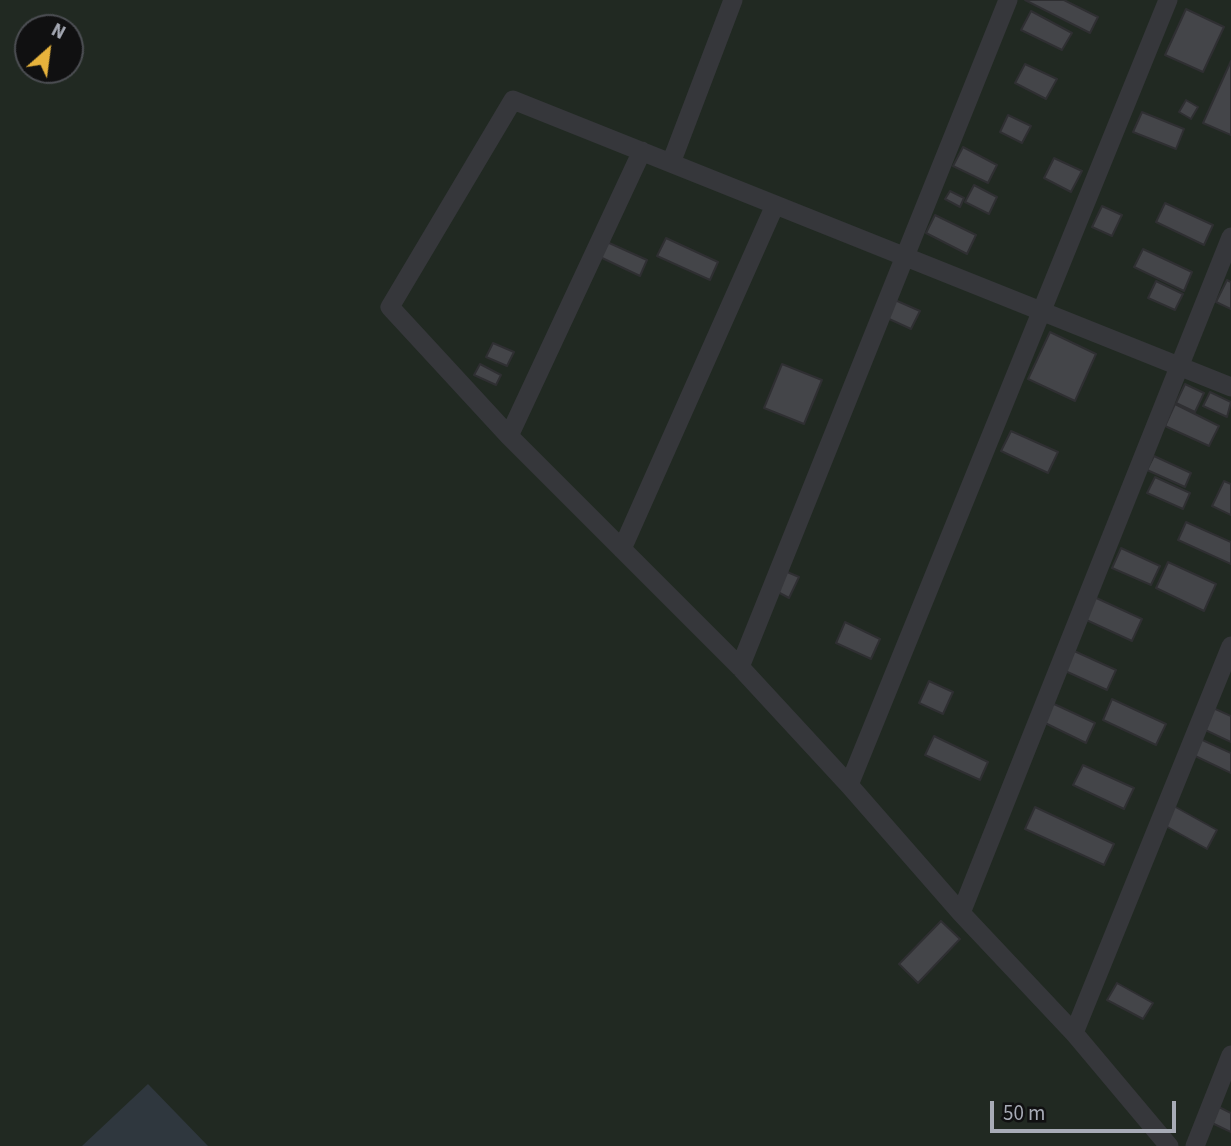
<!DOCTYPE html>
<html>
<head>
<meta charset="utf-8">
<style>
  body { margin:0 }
  #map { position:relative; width:1231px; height:1146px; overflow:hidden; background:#151516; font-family:"Source Sans 3",sans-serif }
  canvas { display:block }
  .north { position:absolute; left:14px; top:14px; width:70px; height:70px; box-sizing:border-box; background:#101011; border:2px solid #4c4e53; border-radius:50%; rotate:28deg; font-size:19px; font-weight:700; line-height:28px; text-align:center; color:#a7abb6 }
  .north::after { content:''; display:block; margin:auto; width:24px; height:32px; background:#e7b33c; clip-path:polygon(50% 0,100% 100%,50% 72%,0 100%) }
  .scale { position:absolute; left:990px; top:1101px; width:186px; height:32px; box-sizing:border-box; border:4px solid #a7abb6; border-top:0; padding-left:9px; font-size:21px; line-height:24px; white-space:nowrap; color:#a7abb6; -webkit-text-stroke:5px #101011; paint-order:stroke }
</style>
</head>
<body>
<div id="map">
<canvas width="1231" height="1146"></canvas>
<div class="north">N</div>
<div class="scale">50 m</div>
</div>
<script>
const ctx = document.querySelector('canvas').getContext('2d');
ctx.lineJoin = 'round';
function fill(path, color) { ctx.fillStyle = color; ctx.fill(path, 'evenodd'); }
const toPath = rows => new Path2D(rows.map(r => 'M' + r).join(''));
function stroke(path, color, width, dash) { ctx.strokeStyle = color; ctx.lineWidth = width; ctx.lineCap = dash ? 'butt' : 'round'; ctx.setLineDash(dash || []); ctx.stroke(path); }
fill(toPath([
  [0,0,1231,0,1231,1146,0,1146],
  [28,28,70,28,70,70,28,70]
]), '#212922');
fill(toPath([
  [148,1084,208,1146,82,1146]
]), '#2f373e');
const building = toPath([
  [1025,0,1064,0,1098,17,1090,33,1025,0],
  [1186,9,1224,27,1203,72,1165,55,1186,9],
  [1031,11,1072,33,1062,50,1021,30,1031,11],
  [1231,61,1231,135,1203,123,1231,61],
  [1025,64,1057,79,1046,99,1015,83,1025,64],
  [1186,100,1198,107,1191,119,1179,112,1186,100],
  [1142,112,1184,129,1176,149,1133,132,1142,112],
  [1008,115,1031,126,1022,143,1000,132,1008,115],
  [963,147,997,165,988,183,953,166,963,147],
  [1054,158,1082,171,1071,192,1044,178,1054,158],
  [974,185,997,197,989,214,965,202,974,185],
  [950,191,964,198,960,207,945,199,950,191],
  [1165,203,1213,225,1204,245,1156,222,1165,203],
  [1102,206,1122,215,1112,236,1092,227,1102,206],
  [935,215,976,235,967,254,926,233,935,215],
  [666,238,718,262,710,280,657,256,666,238],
  [607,242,647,260,640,276,600,257,607,242],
  [1143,249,1192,272,1184,291,1134,267,1143,249],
  [1227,280,1231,282,1231,309,1216,302,1227,280],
  [1156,281,1183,294,1175,310,1148,298,1156,281],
  [895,300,920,311,911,329,887,318,895,300],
  [1050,332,1096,354,1075,401,1028,379,1050,332],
  [493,343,514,352,507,366,486,357,493,343],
  [480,364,501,375,496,385,474,375,480,364],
  [782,364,822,380,804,424,764,408,782,364],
  [1185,384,1204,393,1195,412,1176,403,1185,384],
  [1210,392,1231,402,1227,417,1203,406,1210,392],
  [1175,404,1219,426,1209,446,1165,426,1175,404],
  [1011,431,1058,452,1048,473,1001,451,1011,431],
  [1154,456,1191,473,1185,487,1147,470,1154,456],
  [1155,477,1190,493,1183,509,1147,493,1155,477],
  [1224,481,1231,484,1231,515,1212,506,1224,481],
  [1186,522,1231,542,1231,564,1178,540,1186,522],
  [1121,548,1160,566,1151,585,1112,568,1121,548],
  [1168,562,1216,584,1204,611,1156,588,1168,562],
  [785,571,799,577,789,598,776,591,785,571],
  [1092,596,1142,619,1132,641,1082,618,1092,596],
  [845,622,880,639,871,659,836,643,845,622],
  [1072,650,1116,670,1107,690,1063,670,1072,650],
  [929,681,953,692,943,714,919,703,929,681],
  [1112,699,1166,724,1156,745,1103,720,1112,699],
  [1052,703,1095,723,1086,743,1043,722,1052,703],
  [1211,707,1231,716,1231,742,1201,728,1211,707],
  [934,736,988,762,980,780,925,755,934,736],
  [1198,738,1231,753,1231,773,1191,754,1198,738],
  [1083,765,1134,788,1124,809,1073,785,1083,765],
  [1172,805,1217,830,1207,849,1162,824,1172,805],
  [1035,807,1114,844,1104,865,1025,829,1035,807],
  [941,921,960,939,918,983,899,964,941,921],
  [1117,983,1153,1003,1143,1019,1107,1000,1117,983],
  [1219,1107,1231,1113,1231,1132,1212,1123,1219,1107]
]);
fill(building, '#444549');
stroke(building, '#2f2f32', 2);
stroke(toPath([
  [671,163,733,0],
  [509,436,642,151],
  [622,549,775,205],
  [740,667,1008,0],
  [849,785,1168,0],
  [961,913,1231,237],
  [1074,1033,1231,646],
  [1169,1146,1074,1033,961,913,849,785,740,667,509,436,390,307,513,100,1231,387],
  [1195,1146,1231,1055]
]), '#36373b', 19);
</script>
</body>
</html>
